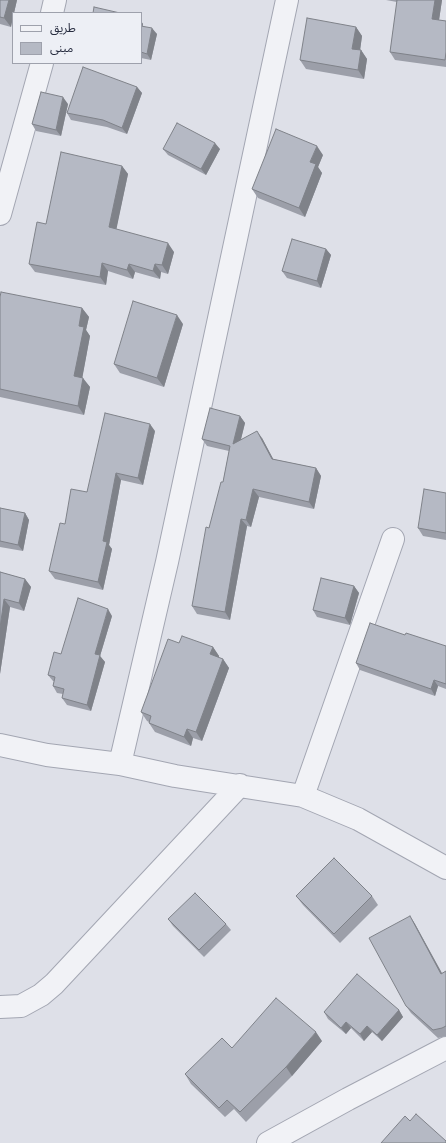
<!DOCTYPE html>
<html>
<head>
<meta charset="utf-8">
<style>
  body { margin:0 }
  #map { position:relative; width:446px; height:1143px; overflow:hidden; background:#dee0e8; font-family:"Exo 2","Noto Sans Arabic",sans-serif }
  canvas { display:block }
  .legend { position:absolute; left:12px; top:12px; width:130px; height:52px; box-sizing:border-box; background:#edeff5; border:1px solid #9ea1ac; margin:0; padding:5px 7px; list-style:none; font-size:12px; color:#272c3f }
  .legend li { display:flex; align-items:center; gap:8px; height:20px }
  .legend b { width:20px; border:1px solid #9ea1ac }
</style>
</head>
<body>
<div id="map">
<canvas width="446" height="1143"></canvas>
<ul class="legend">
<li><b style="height:5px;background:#f1f2f6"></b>طريق</li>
<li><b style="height:11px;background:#b5b9c4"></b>مبنى</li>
</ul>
</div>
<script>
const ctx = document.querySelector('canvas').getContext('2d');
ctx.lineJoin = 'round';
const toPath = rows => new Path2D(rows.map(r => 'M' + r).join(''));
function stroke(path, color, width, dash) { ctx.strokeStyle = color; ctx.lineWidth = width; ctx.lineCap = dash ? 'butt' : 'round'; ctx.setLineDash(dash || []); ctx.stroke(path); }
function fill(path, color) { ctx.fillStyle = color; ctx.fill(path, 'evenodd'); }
const minor = toPath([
  [52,13,55,0],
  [0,214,42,63],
  [0,745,47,755,120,764,175,776,303,796,358,819,446,868],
  [120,764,167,562,287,0],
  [303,796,393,539],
  [0,1007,21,1006,41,995,54,984,240,785],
  [268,1143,348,1099,446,1048]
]);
stroke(minor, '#a3a6b2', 24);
stroke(minor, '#f1f2f6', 22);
fill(toPath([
  [0,0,17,0,14,13,13,13,11,27,0,24],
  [386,0,442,0,439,20,446,21,446,67,395,60,390,52,397,2],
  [141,21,143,24,143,26,157,34,151,60,141,58],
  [356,27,362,36,360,50,361,50,367,59,364,79,306,69,300,60],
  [137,87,142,93,127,134,107,127,71,120,67,113],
  [68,104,61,136,36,131,32,124],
  [163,149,220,149,206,175,168,155],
  [323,155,318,167,322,173,305,217,258,198,252,189],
  [122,166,128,174,116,229,174,252,168,274,161,272,160,279,135,272,133,279,108,271,106,285,35,272,29,264,46,224],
  [326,249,331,255,321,288,287,278,282,271],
  [0,297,82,308,89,317,86,330,90,336,82,378,90,387,84,415,0,397],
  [183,324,164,387,120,373,114,364],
  [240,416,245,423,241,439,262,438,273,459,316,468,321,476,314,509,259,497,251,527,247,526,230,620,197,614,192,606,209,528,223,482,229,451,207,446,202,439],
  [155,431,143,485,121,480,109,545,112,549,103,590,55,579,49,571,65,524,87,492],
  [446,493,446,540,423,536,418,528],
  [0,508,25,513,29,520,23,551,0,547],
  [0,572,25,579,31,587,24,611,10,607,0,674],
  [354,586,359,593,350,625,317,617,313,610],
  [112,616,100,656,105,662,91,711,67,705,62,698,63,694,57,693,53,686,54,681,53,681,48,675,61,654],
  [405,635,446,646,446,689,438,686,435,696,360,670,356,663],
  [179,643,213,647,219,656,219,658,223,659,229,668,202,741,193,738,191,746,155,732,149,723,149,722,147,721,141,712],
  [296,896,372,896,378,905,340,943,303,905],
  [410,916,415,924,442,973,446,971,446,1036,438,1038,411,1013,406,1006],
  [168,919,226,924,231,930,204,957,173,926],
  [399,1010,403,1017,382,1041,372,1032,364,1041,351,1028,346,1034,328,1019,324,1012],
  [322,1041,292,1076,246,1122,234,1109,225,1117,191,1084,185,1074,232,1048]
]), '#9c9fa9');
fill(toPath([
  [9,0,17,0,14,13,13,13,13,17,11,27,4,18],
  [435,0,442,0,438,27,432,19],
  [141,21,143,24,141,31],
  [356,27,362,36,359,58,352,49],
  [152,28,157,34,151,60,147,54],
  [361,50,367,59,364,79,358,70],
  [137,87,142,93,127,134,122,128],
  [63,97,68,104,61,136,56,130],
  [215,143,220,149,206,175,201,169],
  [317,146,323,155,318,167,322,173,305,217,299,208,310,162],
  [122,166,128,174,115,236,109,227],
  [168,243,174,252,168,274,162,265],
  [326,249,331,255,321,288,317,281],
  [102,263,108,271,106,285,100,277],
  [129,264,135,272,133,279,127,270],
  [155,264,161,272,160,279,153,271],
  [82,308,89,317,86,330,90,336,81,385,74,376,79,326],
  [177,315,183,324,164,387,157,378],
  [83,378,90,387,84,415,78,406],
  [240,416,245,423,238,451,233,444],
  [150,424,155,431,143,485,138,478],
  [257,431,262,438,277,466,272,459],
  [316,468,321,476,314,509,309,502],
  [116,473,121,480,109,545,112,549,103,590,98,582,103,541],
  [253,489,259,497,251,527,246,520],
  [25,513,29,520,23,551,18,545],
  [241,519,247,526,230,620,225,612],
  [25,579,31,587,24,611,19,603],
  [354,586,359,593,350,625,345,618],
  [4,599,10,607,0,674,0,628],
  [108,609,112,616,100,656,105,662,91,711,87,705,95,654],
  [213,647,219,656,217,663,210,654],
  [223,659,229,668,202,741,196,732],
  [434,680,438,686,435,696,431,689],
  [187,729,193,738,191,746,184,737],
  [410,916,415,924,446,981,441,974],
  [399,1010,403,1017,382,1041,377,1035],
  [346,1022,351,1028,346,1034,341,1028],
  [367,1026,372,1032,364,1041,360,1034],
  [316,1032,322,1041,292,1076,286,1067]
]), '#7f8289');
const building = toPath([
  [0,0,9,0,4,18,0,17,0,0],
  [397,0,435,0,432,19,446,21,446,52,445,60,390,52,397,0],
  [94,7,120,13,93,13,94,7],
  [307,18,356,27,352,49,361,50,358,70,300,60,307,18],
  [141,26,152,28,147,54,141,52,141,26],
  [83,67,137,87,122,128,103,120,67,113,83,67],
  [41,92,63,97,56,130,32,124,41,92],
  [177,123,215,143,201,169,163,149,177,123],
  [276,129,317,146,310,162,316,164,299,208,252,189,276,129],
  [61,152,122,166,109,227,168,243,162,265,155,264,153,271,129,264,127,270,102,263,100,277,29,264,37,222,46,224,61,152],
  [292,239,326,249,317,281,282,271,292,239],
  [1,292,82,308,79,326,84,327,74,376,83,378,78,406,0,389,0,297,1,292],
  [133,301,177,315,157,378,114,364,133,301],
  [210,408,240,416,233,444,257,431,272,459,316,468,309,502,253,489,246,520,241,519,225,612,192,606,206,527,209,528,221,482,223,482,230,446,202,439,210,408],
  [105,413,150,424,138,478,116,473,103,541,107,542,98,582,49,571,60,523,65,524,71,489,87,492,105,413],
  [424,489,446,493,446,533,418,528,424,489],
  [0,508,25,513,18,545,0,541,0,508],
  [0,572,25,579,19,603,4,599,0,628,0,572],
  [321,578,354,586,345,618,313,610,321,578],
  [78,598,108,609,95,654,100,655,87,705,62,698,64,689,53,686,55,677,48,675,54,652,61,654,78,598],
  [370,623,405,635,406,633,446,646,446,684,434,680,431,689,356,663,370,623],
  [182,636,213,647,210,654,223,659,196,732,187,729,184,737,149,723,151,716,141,712,168,639,179,643,182,636],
  [334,858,372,896,334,934,296,896,334,858],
  [195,893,226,924,199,950,168,919,195,893],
  [410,916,441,974,446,971,446,1026,442,1028,433,1030,406,1006,369,938,410,916],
  [357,974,399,1010,377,1035,367,1026,360,1034,346,1022,341,1028,324,1012,357,974],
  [276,998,316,1032,286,1067,240,1112,227,1100,219,1108,185,1074,222,1038,232,1048,276,998],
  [416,1114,446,1141,446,1143,381,1143,405,1116,410,1121,416,1114]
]);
fill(building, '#b5b9c4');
stroke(building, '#7f8289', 1);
</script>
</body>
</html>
